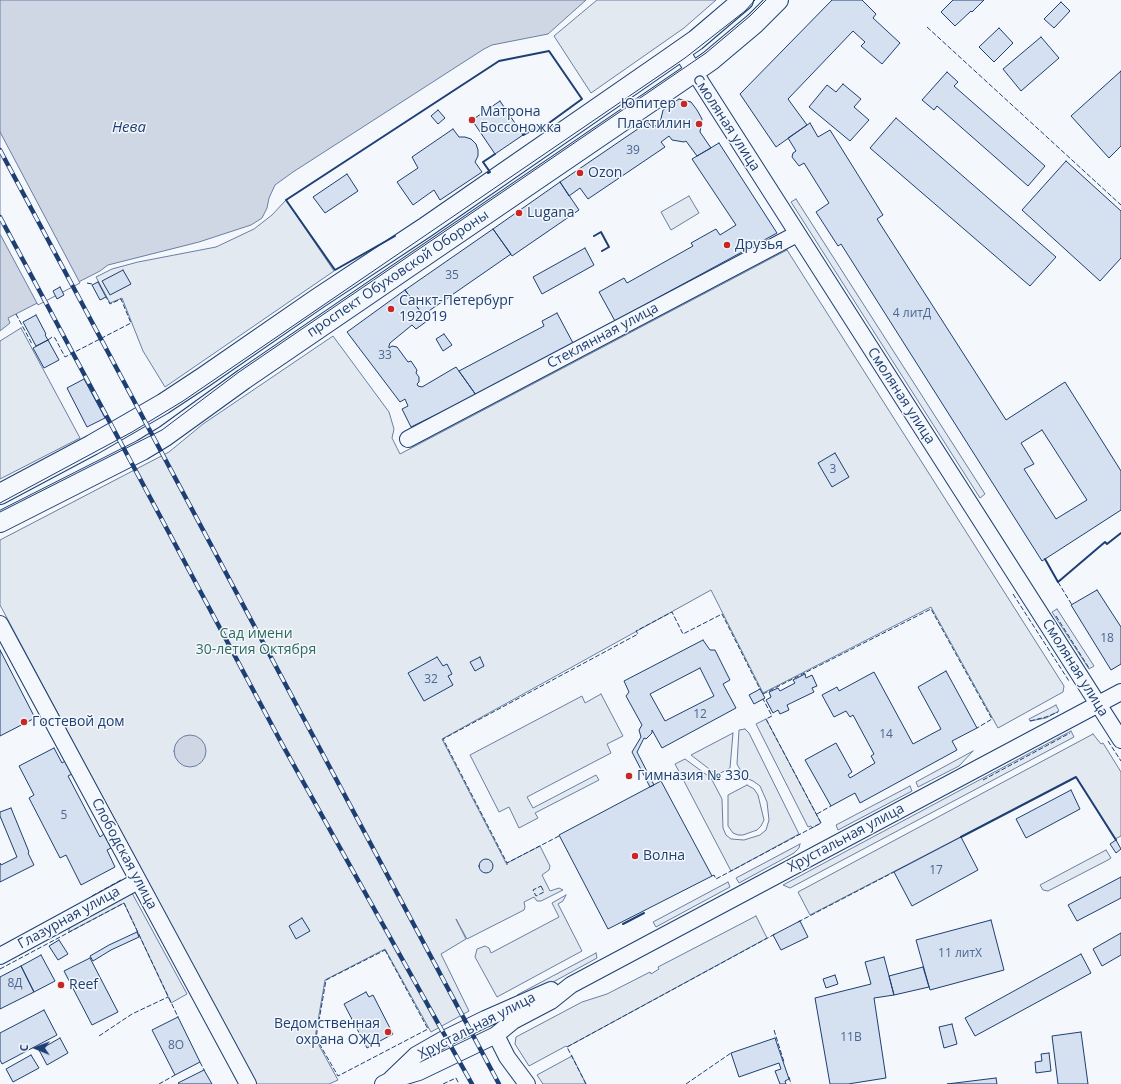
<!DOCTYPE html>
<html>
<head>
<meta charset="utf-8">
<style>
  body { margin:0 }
  #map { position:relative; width:1121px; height:1084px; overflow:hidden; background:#f4f7fb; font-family:"Open Sans",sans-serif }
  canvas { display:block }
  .north { position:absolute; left:16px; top:1028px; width:40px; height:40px; -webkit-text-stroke:3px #f4f7fb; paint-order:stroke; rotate:271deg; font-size:11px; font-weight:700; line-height:16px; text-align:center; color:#1d3f73 }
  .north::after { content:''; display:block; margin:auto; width:14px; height:18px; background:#1d3f73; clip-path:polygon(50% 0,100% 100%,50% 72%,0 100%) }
</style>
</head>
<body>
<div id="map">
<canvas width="1121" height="1084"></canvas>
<div class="north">С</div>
</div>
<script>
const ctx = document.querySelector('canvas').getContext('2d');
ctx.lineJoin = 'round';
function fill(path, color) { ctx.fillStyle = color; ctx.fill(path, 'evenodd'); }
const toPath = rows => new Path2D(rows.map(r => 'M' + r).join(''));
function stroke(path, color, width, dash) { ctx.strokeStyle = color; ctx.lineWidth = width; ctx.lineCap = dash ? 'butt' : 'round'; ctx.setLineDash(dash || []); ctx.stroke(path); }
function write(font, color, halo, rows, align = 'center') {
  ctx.font = font + ' "Open Sans",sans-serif'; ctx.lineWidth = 3; ctx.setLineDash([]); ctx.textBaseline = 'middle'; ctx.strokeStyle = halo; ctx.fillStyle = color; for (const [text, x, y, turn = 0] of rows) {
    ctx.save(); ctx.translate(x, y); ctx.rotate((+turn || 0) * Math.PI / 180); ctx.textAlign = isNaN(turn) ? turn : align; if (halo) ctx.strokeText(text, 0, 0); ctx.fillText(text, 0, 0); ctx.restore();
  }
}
const green = toPath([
  [597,0,716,0,684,28,591,93,554,36,597,0],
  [689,196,699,213,671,230,661,212,689,196],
  [796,199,985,494,980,498,791,202,796,199],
  [286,200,334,271,165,387,143,351,122,298,110,303,96,277,112,269,138,262,216,247,254,229,272,215,286,200],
  [787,250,1064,686,1063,692,998,728,931,607,763,693,711,590,442,739,507,865,507,863,540,846,550,866,549,870,542,875,550,891,559,888,563,890,541,901,537,901,534,897,524,902,525,907,524,910,467,939,456,919,466,939,441,954,469,1011,431,1032,385,949,325,980,315,1038,338,1080,329,1084,256,1084,0,605,0,540,169,452,203,424,333,336,389,412,394,429,392,438,400,454,787,250],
  [21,328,80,438,0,479,0,341,21,328],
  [1057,609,1094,666,1089,669,1052,612,1057,609],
  [601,694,623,736,607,744,611,753,527,797,533,808,596,775,599,780,535,813,538,818,519,828,509,807,499,812,470,755,582,696,585,703,601,694],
  [1056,705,1059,711,1046,718,1030,721,1029,719,1056,705],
  [766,719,821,823,812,828,811,826,808,827,805,821,756,724,766,719],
  [745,729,749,733,799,834,731,871,675,764,685,759,711,778,722,799,723,828,726,835,731,839,744,840,760,835,766,830,769,820,767,802,760,786,753,781,744,777,737,764,739,730,745,729],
  [1071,731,1074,737,790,888,783,885,1071,731],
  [733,733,730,768,717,775,691,755,733,733],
  [1093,734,1101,744,1103,743,1121,772,1121,836,1115,839,1076,777,810,915,798,892,1093,734],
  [973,751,959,766,918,787,916,782,973,751],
  [747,785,754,789,758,795,764,820,761,826,757,830,743,835,738,835,733,833,728,826,728,795,747,785],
  [910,786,912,791,838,830,836,825,910,786],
  [800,844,799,848,794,853,739,883,736,878,800,844],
  [1106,850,1111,858,1108,860,1048,891,1043,890,1040,885,1106,850],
  [728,882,730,887,656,927,653,922,728,882],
  [132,893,187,994,171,1003,124,903,69,932,69,928,73,925,132,893],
  [566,895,563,901,558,904,582,951,497,997,475,957,477,949,485,946,489,948,491,953,559,917,552,903,566,895],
  [756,916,767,938,567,1047,566,1046,529,1066,515,1044,516,1037,582,1002,607,994,650,972,651,974,659,969,658,967,756,916],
  [596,953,597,958,533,993,519,997,517,995,596,953],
  [572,1056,586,1084,543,1084,537,1075,572,1056]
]);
fill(green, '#e3e9f0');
stroke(green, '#687fa3', 1);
const water = toPath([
  [0,0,586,0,548,34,492,45,484,49,293,172,275,185,269,198,267,208,262,218,251,225,199,242,108,265,100,271,8,318,10,323,0,331,0,0],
  '174 751a16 16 0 1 1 32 0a16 16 0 1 1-32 0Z'
]);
fill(water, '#cfd7e4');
stroke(water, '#687fa3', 1);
const pier = toPath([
  [0,132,80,283,38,305,0,234,0,132]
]);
fill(pier, '#f4f7fb');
stroke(pier, '#687fa3', 1);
const building = toPath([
  [832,0,862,0,876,14,873,18,900,43,882,64,861,46,865,42,853,31,788,99,807,125,776,147,740,94,832,0],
  [953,0,984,0,972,12,971,11,955,26,941,12,953,0],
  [1061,2,1070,11,1054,28,1044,19,1061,2],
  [999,28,1013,43,994,62,979,47,999,28],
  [1041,37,1059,58,1021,91,1003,69,1041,37],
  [1121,71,1121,146,1109,158,1071,116,1121,71],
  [947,72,958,82,954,86,1045,166,1028,186,937,106,934,110,922,100,947,72],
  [843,84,861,99,854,107,869,120,850,141,809,107,827,85,836,92,843,84],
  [679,99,691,102,697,110,702,119,700,132,711,148,697,156,686,141,684,142,672,140,669,136,661,142,665,147,588,199,580,188,569,196,560,182,648,122,652,128,660,123,663,110,679,99],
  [500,101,523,135,495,154,472,120,500,101],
  [438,110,445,118,438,124,431,116,438,110],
  [896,118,1056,257,1030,286,870,148,896,118],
  [810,123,818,137,830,130,883,215,877,219,1006,420,1065,382,1121,471,1121,510,1042,561,841,244,838,246,816,212,829,203,804,163,799,166,792,157,793,153,796,151,788,138,810,123],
  [1042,430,1087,500,1056,519,1024,469,1034,464,1021,443,1042,430],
  [453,129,459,137,465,137,471,139,476,144,478,150,478,156,475,162,482,172,440,200,434,190,413,205,397,182,418,168,412,157,453,129],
  [719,143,777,233,615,321,599,292,624,278,627,283,693,246,691,243,716,229,720,235,736,225,692,159,719,143],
  [1066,161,1121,211,1121,258,1100,281,1022,210,1066,161],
  [347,174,358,191,325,213,313,197,347,174],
  [560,182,579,210,512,256,493,229,560,182],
  [493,229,511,254,423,315,405,290,493,229],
  [585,248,594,265,542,294,533,277,585,248],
  [123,270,131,284,110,295,102,281,123,270],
  [98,282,106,297,100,300,92,285,98,282],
  [60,287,64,295,57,299,53,291,60,287],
  [405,290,427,321,416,329,412,325,390,343,389,346,389,348,392,346,397,347,408,362,411,361,417,370,416,373,419,377,419,382,417,384,418,386,422,387,456,367,476,395,411,427,402,409,408,406,405,399,400,402,347,332,405,290],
  [557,313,573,343,476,395,459,371,544,326,542,321,557,313],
  [36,315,46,334,45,335,48,340,36,346,23,322,36,315],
  [444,334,452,345,443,351,436,339,444,334],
  [48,340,59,360,44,368,33,348,48,340],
  [84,379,105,418,87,427,67,388,84,379],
  [835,453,849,477,832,487,818,463,835,453],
  [1097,590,1121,627,1121,664,1111,670,1071,605,1097,590],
  [703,640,710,650,715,650,730,680,723,684,736,708,662,748,652,730,652,733,646,739,644,738,637,752,654,785,650,787,632,752,641,737,639,730,642,725,626,696,629,692,624,681,703,640],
  [700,668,714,696,665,721,650,694,700,668],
  [0,650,35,718,0,736,0,650],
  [437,657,443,666,447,664,452,674,448,676,453,685,424,701,408,673,437,657],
  [480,657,484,666,475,671,470,662,480,657],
  [946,671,977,728,952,741,957,750,860,803,855,793,831,806,805,760,836,743,852,772,848,775,850,778,875,763,871,756,874,754,853,715,850,717,846,711,834,717,822,695,837,687,839,691,874,672,913,744,941,729,918,687,946,671],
  [805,674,806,678,812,675,817,686,812,688,814,692,787,705,789,710,780,714,778,710,773,713,766,700,771,697,769,692,778,688,780,691,795,683,793,680,805,674],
  [760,689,765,698,754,704,749,695,760,689],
  [54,748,62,763,65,761,72,774,68,776,100,837,104,834,111,848,107,850,115,867,81,885,66,855,60,858,29,798,34,795,19,766,54,748],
  [661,781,712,876,608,929,559,835,661,781],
  [1071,790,1080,809,1026,838,1016,819,1071,790],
  [11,808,29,852,28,853,34,865,0,882,0,863,1,865,17,857,0,816,0,812,11,808],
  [961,837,978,870,912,906,894,872,961,837],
  [1116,840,1121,849,1116,853,1110,844,1116,840],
  '479 866a7 7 0 1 1 14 0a7 7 0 1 1-14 0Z',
  [1121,877,1121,898,1077,921,1068,905,1121,877],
  [302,918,310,931,296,939,289,926,302,918],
  [991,920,1004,970,930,990,916,940,991,920],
  [800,921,808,937,781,950,773,935,800,921],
  [137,932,139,937,111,950,93,961,90,956,109,945,137,932],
  [1121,933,1121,955,1102,966,1093,949,1121,933],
  [59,940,68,954,58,960,49,946,59,940],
  [1081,954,1091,973,975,1036,965,1018,1081,954],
  [41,955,55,981,34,992,21,966,41,955],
  [884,957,894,995,874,998,886,1078,848,1084,830,1084,815,998,871,984,865,962,884,957],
  [90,958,118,1012,92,1025,64,971,90,958],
  [21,966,34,992,0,1009,0,977,21,966],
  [923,967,929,987,894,995,889,976,923,967],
  [835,975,838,984,826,988,823,979,835,975],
  [366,992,369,997,373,995,393,1034,367,1048,344,1004,366,992],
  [44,1010,57,1035,2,1064,0,1060,0,1033,44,1010],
  [178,1017,200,1062,175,1075,152,1030,178,1017],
  [952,1024,957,1044,944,1048,939,1027,952,1024],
  [1081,1032,1088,1084,1058,1084,1052,1036,1081,1032],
  [60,1038,68,1053,47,1065,39,1050,60,1038],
  [775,1038,789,1079,785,1081,786,1084,780,1084,775,1071,781,1069,779,1063,739,1077,731,1053,775,1038],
  [1049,1053,1051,1071,1036,1073,1035,1062,1042,1061,1041,1054,1049,1053],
  [31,1055,39,1068,13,1082,6,1069,31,1055],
  [204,1070,212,1084,179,1084,178,1083,204,1070],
  [996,1078,997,1084,947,1084,996,1078]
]);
fill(building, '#d5e0f0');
stroke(building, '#1d3f73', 1);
const minor = toPath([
  [681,51,1121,740],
  [408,439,797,234],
  [0,624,248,1084],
  [0,956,138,881],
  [496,1035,507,1057,527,1084],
  [391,1079,416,1055,444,1039,485,1019,551,990],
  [383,1084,389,1081,419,1072,496,1035,513,1021,551,1001,571,985,1121,692]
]);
const major = toPath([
  [0,494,92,445,163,404,204,377,317,299,426,227,663,63,696,40,743,0],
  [0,522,142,450,165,436,244,379,694,72,711,60,755,23,778,0]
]);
stroke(minor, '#1d3f73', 18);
stroke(major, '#1d3f73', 22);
stroke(minor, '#f4f7fb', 16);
stroke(major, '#f4f7fb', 20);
stroke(toPath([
  [0,503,132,432,183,401,685,58,745,11,755,0],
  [0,512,162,430,239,372,706,53,750,16,766,0]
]), '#1d3f73', 1);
const rail = toPath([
  [0,150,499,1084],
  [0,217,282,744,472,1084]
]);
stroke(rail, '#1d3f73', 4.5);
stroke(rail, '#f4f7fb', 3, [9]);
stroke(toPath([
  [927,27,1121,205],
  [87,283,92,284,92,285],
  [16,314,32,344],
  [48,340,52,337,55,338,65,357,131,323,121,299,110,304,106,297],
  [1058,582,1072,605],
  [1013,594,1069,681],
  [1056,616,1089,668],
  [763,694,931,609,992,719,977,728],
  [1030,721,1046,717,1058,712],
  [1108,741,1121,761],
  [983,780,1070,733],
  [817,814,831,806],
  [559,836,507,863,443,739,638,634,636,631,672,612,683,634,722,614,760,689],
  [712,876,714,875,716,879,821,823,766,719,772,716,763,699],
  [541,886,544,892,536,896,533,890,541,886],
  [92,896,121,880],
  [798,922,894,872],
  [385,950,428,1029,338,1076,316,1038,326,980,385,950],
  [0,969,124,903,178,1017],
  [774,1030,784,1062],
  [99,1036,132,1014,168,997],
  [200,1062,204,1070],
  [789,1077,791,1084],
  [159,1084,175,1075],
  [443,1084,456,1078,459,1084],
  [586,1084,567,1047,775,934],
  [686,1084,731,1053]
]), '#1d3f73', 1, [5, 2]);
stroke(toPath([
  [488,173,490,172,483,162,495,154],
  [395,236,335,270,286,200,499,61,549,51,582,99,538,131,536,128,523,135],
  [594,236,601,232,609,247,602,251],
  [1045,559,1058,582,1105,542,1107,544,1121,533],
  [961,837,1076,777,1116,840],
  [623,924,644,913]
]), '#1d3f73', 2);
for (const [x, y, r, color] of [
  [684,104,4,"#c62828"],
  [472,120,4,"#c62828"],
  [699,124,4,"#c62828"],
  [580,173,4,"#c62828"],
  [519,213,4,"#c62828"],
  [727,245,4,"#c62828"],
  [391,309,4,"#c62828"],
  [24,722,4,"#c62828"],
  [629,776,4,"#c62828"],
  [635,856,4,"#c62828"],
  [61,985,4,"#c62828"],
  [388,1032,4,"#c62828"]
]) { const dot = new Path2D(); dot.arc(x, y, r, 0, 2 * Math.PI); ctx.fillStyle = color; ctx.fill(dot); stroke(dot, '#f4f7fb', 1.5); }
write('12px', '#4b6792', null, [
  ["39",633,151],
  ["35",452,276],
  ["4 литД",912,314],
  ["33",385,356],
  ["3",833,470],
  ["18",1107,639],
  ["32",431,680],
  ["12",700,715],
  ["14",886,735],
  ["5",64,816],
  ["17",936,871],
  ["11 литХ",960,954],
  ["8Д",15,984],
  ["11В",851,1038],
  ["8О",176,1046]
]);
write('14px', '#1d3f73', '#f4f7fb', [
  ["Юпитер",676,104,"right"],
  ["Матрона",480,112],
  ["Боссоножка",480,128],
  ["Пластилин",691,124,"right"],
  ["Ozon",588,173],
  ["Lugana",527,213],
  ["Друзья",735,245],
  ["Санкт-Петербург",399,301],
  ["192019",399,317],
  ["Гостевой дом",32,722],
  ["Гимназия № 330",637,776],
  ["Волна",643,856],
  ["Reef",69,985],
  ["Ведомственная",380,1024,"right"],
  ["охрана ОЖД",380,1040,"right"]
], 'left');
write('14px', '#1d3f73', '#f4f7fb', [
  ["Смоляная улица",726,123,57],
  ["проспект Обуховской Обороны",398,274,-34],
  ["Стеклянная улица",603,336,-28],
  ["Смоляная улица",901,396,57],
  ["Смоляная улица",1075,668,58],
  ["Хрустальная улица",846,838,-28],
  ["Слободская улица",124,854,62],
  ["Глазурная улица",69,918,-29],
  ["Хрустальная улица",477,1026,-27]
]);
write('14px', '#2c6c60', '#f4f7fb', [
  ["Сад имени",256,634],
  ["30-летия Октября",256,650]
]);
write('italic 15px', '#1d3f73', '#f4f7fb', [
  ["Нева",129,128]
]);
</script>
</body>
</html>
